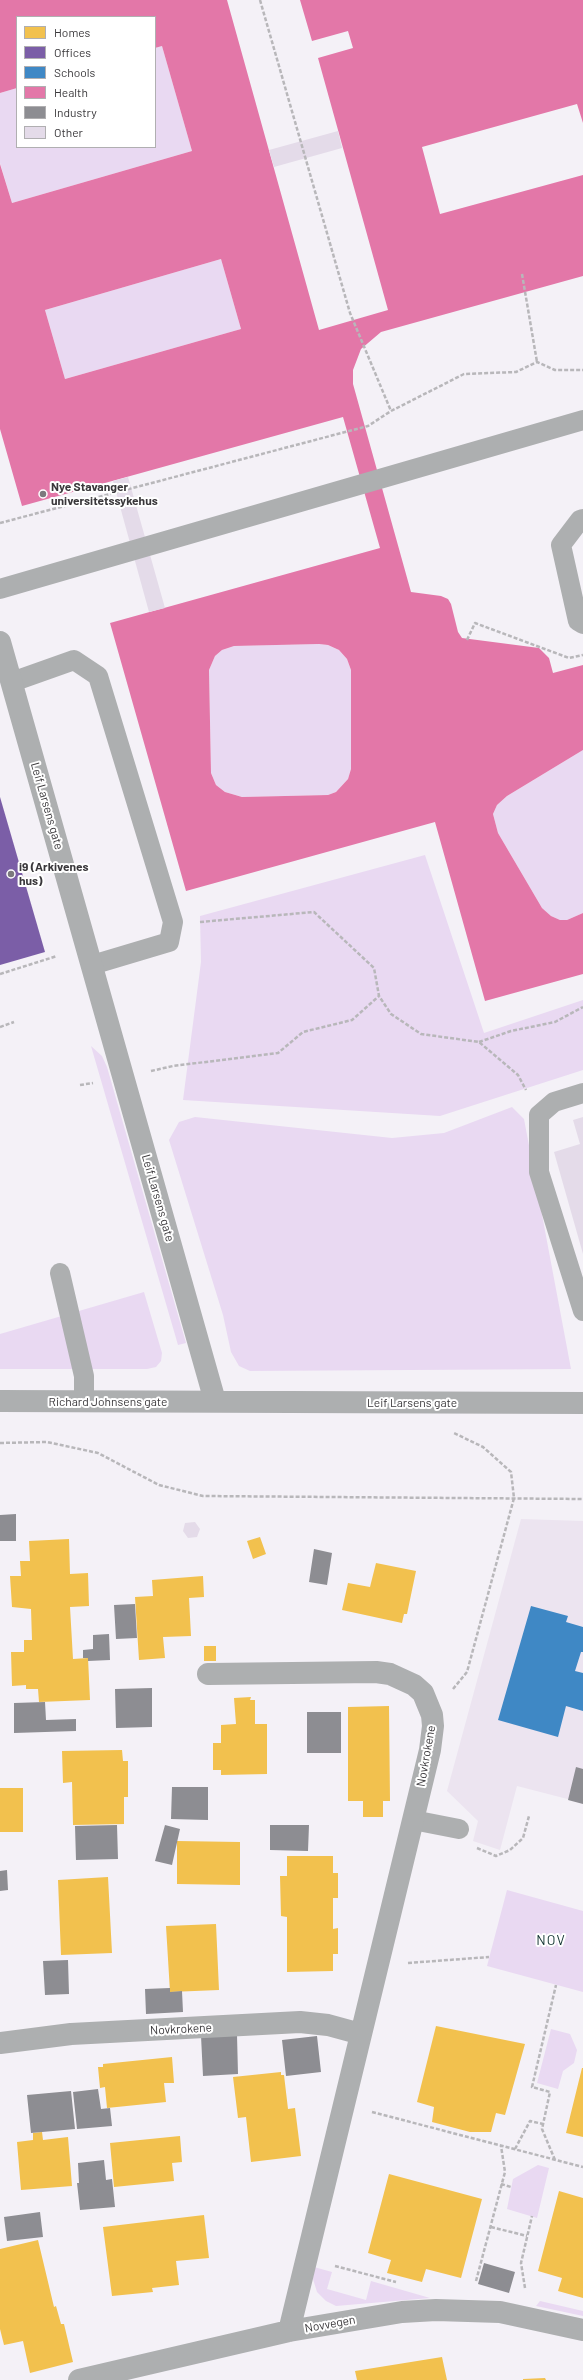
<!DOCTYPE html>
<html>
<head>
<meta charset="utf-8">
<style>
  body { margin:0 }
  #map { position:relative; width:583px; height:2380px; overflow:hidden; background:#f4f1f7; font-family:Barlow,sans-serif }
  canvas { display:block }
  .legend { position:absolute; left:16px; top:16px; width:140px; height:132px; box-sizing:border-box; background:#fff; border:1px solid #b0afb1; margin:0; padding:5px 7px; list-style:none; font-size:12px; color:#3a383b }
  .legend li { display:flex; align-items:center; gap:8px; height:20px }
  .legend b { width:20px; border:1px solid #b0afb1 }
</style>
</head>
<body>
<div id="map">
<canvas width="583" height="2380"></canvas>
<ul class="legend">
<li><b style="height:11px;background:#f2c14e"></b>Homes</li>
<li><b style="height:11px;background:#7b5ea7"></b>Offices</li>
<li><b style="height:11px;background:#3f88c5"></b>Schools</li>
<li><b style="height:11px;background:#e377a8"></b>Health</li>
<li><b style="height:11px;background:#8d8d92"></b>Industry</li>
<li><b style="height:11px;background:#e4dbe9"></b>Other</li>
</ul>
</div>
<script>
const ctx = document.querySelector('canvas').getContext('2d');
ctx.lineJoin = 'round';
function fill(path, color) { ctx.fillStyle = color; ctx.fill(path, 'evenodd'); }
const toPath = rows => new Path2D(rows.map(r => 'M' + r).join(''));
function stroke(path, color, width, dash) { ctx.strokeStyle = color; ctx.lineWidth = width; ctx.lineCap = dash ? 'butt' : 'round'; ctx.setLineDash(dash || []); ctx.stroke(path); }
function write(font, color, halo, rows, align = 'center') {
  ctx.font = font + ' Barlow,sans-serif'; ctx.lineWidth = 4; ctx.setLineDash([]); ctx.textBaseline = 'middle'; ctx.strokeStyle = halo; ctx.fillStyle = color; for (const [text, x, y, turn = 0] of rows) {
    ctx.save(); ctx.translate(x, y); ctx.rotate((+turn || 0) * Math.PI / 180); ctx.textAlign = isNaN(turn) ? turn : align; if (halo) ctx.strokeText(text, 0, 0); ctx.fillText(text, 0, 0); ctx.restore();
  }
}
fill(toPath([
  [521,1519,583,1521,583,1803,517,1786,500,1850,473,1841,478,1821,447,1791]
]), '#ece4f0');
fill(toPath([
  [162,46,192,151,12,203,0,163,0,93,17,88,17,147,155,147,155,48],
  [221,259,241,329,65,379,45,310],
  [319,644,328,645,339,650,347,659,351,670,351,769,348,779,336,792,328,795,242,797,225,792,216,785,211,773,209,670,215,656,222,650,234,646],
  [583,750,583,913,567,920,560,920,551,916,542,908,498,833,493,814,497,805,507,796],
  [425,855,484,1033,583,1000,583,1070,440,1116,183,1100,201,962,200,916],
  [91,1046,102,1056,107,1067,186,1343,178,1345],
  [512,1107,524,1119,571,1369,250,1371,239,1366,231,1352,223,1315,169,1140,179,1122,195,1117,392,1138,444,1133],
  [144,1292,162,1353,161,1361,156,1367,147,1369,0,1369,0,1334],
  [507,1890,583,1911,583,1992,487,1966],
  [551,2029,570,2034,577,2050,574,2063,563,2071,558,2089,537,2083],
  [538,2165,549,2168,537,2218,507,2209,513,2179],
  [314,2267,332,2272,327,2289,366,2300,371,2281,430,2298,336,2306,326,2301,317,2292,313,2279],
  [540,2301,583,2311,583,2316,536,2306]
]), '#e9d9f2');
fill(toPath([
  [260,1537,266,1554,253,1559,247,1541],
  [69,1539,70,1574,88,1573,89,1606,70,1607,73,1659,88,1658,90,1700,39,1702,38,1689,26,1689,26,1685,12,1686,11,1652,24,1652,24,1640,32,1640,31,1609,12,1607,10,1576,21,1576,20,1561,30,1561,29,1541],
  [376,1563,416,1571,407,1614,404,1614,402,1623,342,1610,348,1583,370,1587],
  [203,1576,204,1597,189,1598,191,1636,163,1637,165,1658,139,1660,135,1597,153,1596,152,1580],
  [204,1646,216,1646,216,1661,204,1661],
  [251,1697,250,1700,255,1700,255,1724,267,1724,267,1774,221,1775,221,1770,213,1770,213,1743,221,1743,221,1725,236,1724,234,1698],
  [389,1706,390,1801,383,1801,383,1817,363,1817,363,1801,348,1801,348,1707],
  [122,1750,123,1761,128,1761,128,1797,124,1797,124,1824,73,1825,72,1782,63,1783,62,1751],
  [0,1788,23,1788,23,1832,0,1832],
  [177,1841,240,1842,240,1885,177,1884],
  [287,1856,333,1856,333,1873,338,1873,338,1898,333,1898,333,1929,338,1928,338,1954,333,1954,333,1971,287,1972,287,1917,281,1916,280,1876,287,1876],
  [108,1877,112,1953,61,1955,58,1880],
  [216,1924,219,1990,170,1992,166,1926],
  [436,2026,525,2044,505,2115,496,2113,491,2132,470,2132,432,2122,434,2107,417,2102],
  [172,2057,174,2083,164,2083,166,2102,107,2108,105,2087,100,2088,98,2067,103,2067,103,2064],
  [582,2068,583,2068,583,2137,566,2133],
  [281,2072,281,2075,284,2075,288,2109,295,2108,301,2156,251,2162,246,2117,238,2118,233,2077],
  [42,2132,43,2140,68,2137,72,2186,21,2190,17,2142,33,2140,33,2133],
  [180,2136,182,2162,172,2163,174,2181,114,2187,110,2143],
  [389,2174,482,2199,461,2278,426,2269,422,2282,387,2273,391,2260,368,2253],
  [559,2191,583,2198,583,2298,558,2291,562,2278,538,2271],
  [204,2215,209,2258,176,2261,179,2285,152,2288,153,2292,112,2296,103,2227],
  [38,2240,54,2307,56,2306,61,2324,64,2324,73,2362,30,2373,23,2341,4,2345,0,2329,0,2249],
  [442,2357,447,2380,357,2380,355,2371],
  [545,2378,546,2380,523,2380,523,2379]
]), '#f2c14e');
fill(toPath([
  [0,797,45,952,0,965]
]), '#7b5ea7');
fill(toPath([
  [531,1606,568,1616,566,1622,583,1627,583,1652,581,1652,575,1671,583,1673,583,1711,566,1706,558,1737,498,1720]
]), '#3f88c5');
fill(toPath([
  [0,0,227,0,319,330,388,310,318,58,353,48,348,31,312,41,300,0,583,0,583,123,577,104,422,147,440,214,583,175,583,276,381,332,361,349,353,370,353,384,411,592,441,596,448,599,451,604,458,632,462,638,539,648,549,658,553,673,583,665,583,750,507,796,497,805,493,814,498,833,542,908,551,916,560,920,567,920,583,913,583,974,485,1001,435,822,186,891,110,623,380,548,343,417,22,506,0,429,0,164,12,203,192,151,162,46,155,48,155,17,17,17,17,88,0,93],
  [221,259,241,329,65,379,45,310],
  [319,644,328,645,339,650,347,659,351,670,351,769,348,779,336,792,328,795,242,797,225,792,216,785,211,773,209,670,215,656,222,650,234,646]
]), '#e377a8');
fill(toPath([
  [16,1514,16,1541,0,1541,0,1515],
  [314,1549,332,1553,327,1585,309,1582],
  [135,1604,137,1638,116,1639,114,1605],
  [109,1634,110,1660,88,1661,88,1658,83,1658,83,1650,93,1649,93,1635],
  [152,1688,152,1727,116,1728,115,1689],
  [45,1702,46,1720,76,1719,76,1731,14,1733,14,1703],
  [307,1712,341,1712,341,1753,307,1753],
  [576,1767,583,1769,583,1804,568,1800],
  [172,1787,208,1787,208,1820,171,1819],
  [117,1825,118,1859,76,1860,75,1826],
  [165,1825,180,1829,172,1865,155,1861],
  [270,1825,309,1825,308,1851,270,1850],
  [7,1870,8,1890,0,1891,0,1871],
  [68,1960,69,1994,45,1995,43,1961],
  [170,1988,170,1992,182,1991,183,2012,146,2014,145,1989],
  [237,2035,238,2074,203,2076,201,2036],
  [317,2036,321,2072,286,2076,282,2040],
  [98,2089,101,2109,110,2108,112,2126,77,2129,73,2092],
  [71,2091,75,2129,31,2133,27,2095],
  [104,2160,106,2180,112,2179,115,2207,80,2210,77,2183,79,2183,78,2163],
  [40,2212,43,2237,7,2241,4,2217],
  [484,2263,515,2272,509,2293,478,2284]
]), '#8d8d92');
fill(toPath([
  [338,131,342,148,274,167,269,150],
  [128,477,165,608,149,612,113,481],
  [583,1117,583,1254,554,1152,580,1144,573,1120],
  [195,1522,200,1529,197,1537,188,1538,183,1531,185,1523]
]), '#e4dbe9');
stroke(toPath([
  [260,0,350,313,391,411],
  [522,274,537,362],
  [0,523,368,426,391,411,464,374,516,372,537,362,555,370,583,370],
  [467,640,475,623,569,658,583,655],
  [200,922,314,912,374,968,379,996,391,1014,421,1034,479,1042,518,1075,526,1090],
  [0,974,57,956],
  [0,1027,14,1022],
  [479,1042,511,1031,555,1022,583,1007],
  [151,1071,173,1066,278,1053,303,1032,352,1020,379,996],
  [80,1085,93,1083],
  [0,1443,47,1442,98,1453,159,1485,203,1496,583,1499],
  [453,1689,467,1672,514,1498,511,1472,483,1447,454,1433],
  [477,1848,496,1856,510,1850,523,1838,529,1816],
  [408,1963,489,1957],
  [372,2112,583,2167],
  [515,2149,530,2121,543,2124],
  [555,2160,542,2129,550,2092,532,2087,556,1985],
  [501,2184,511,2187],
  [491,2227,527,2236],
  [335,2266,396,2282],
  [476,2281,505,2172,501,2146],
  [525,2288,521,2263,532,2216]
]), '#b8b7ba', 2.5, [4, 2]);
stroke(toPath([
  [583,519,580,520,561,545,578,621,583,624],
  [0,589,583,420],
  [12,682,74,660,98,676,173,922,169,942,92,965],
  [583,1093,554,1102,539,1115,539,1172,583,1311],
  [60,1273,84,1376,84,1402],
  [413,1820,459,1829]
]), '#adafb0', 20);
stroke(toPath([
  [0,642,215,1401],
  [0,1401,583,1403],
  [208,1674,376,1672,390,1674,414,1685,423,1693,432,1715,433,1726,430,1750,289,2331],
  [0,2043,71,2034,300,2022,328,2025,361,2034],
  [79,2380,289,2331,402,2312,436,2310,500,2312,583,2330]
]), '#adafb0', 22);
for (const [x, y, r, color] of [
  [43,494,4,"#7b797d"],
  [11,874,4,"#7b797d"]
]) { const dot = new Path2D(); dot.arc(x, y, r, 0, 2 * Math.PI); ctx.fillStyle = color; ctx.fill(dot); stroke(dot, '#fff', 1.5); }
write('bold 12px', '#3a383b', '#fff', [
  ["Nye Stavanger",51,487],
  ["universitetssykehus",51,501],
  ["i9 (Arkivenes",19,867],
  ["hus)",19,881]
], 'left');
write('12px', '#3a383b', '#fff', [
  ["Leif Larsens gate",47,806,74],
  ["Leif Larsens gate",158,1198,74],
  ["Richard Johnsens gate",108,1402],
  ["Leif Larsens gate",412,1403],
  ["Novkrokene",426,1756,-80],
  ["Novkrokene",181,2029,-3],
  ["Novvegen",330,2324,-10]
]);
ctx.letterSpacing = '1px';
write('14px', '#133533', '#fff', [
  ["NOV",551,1940]
]);
ctx.letterSpacing = '0px';
</script>
</body>
</html>
